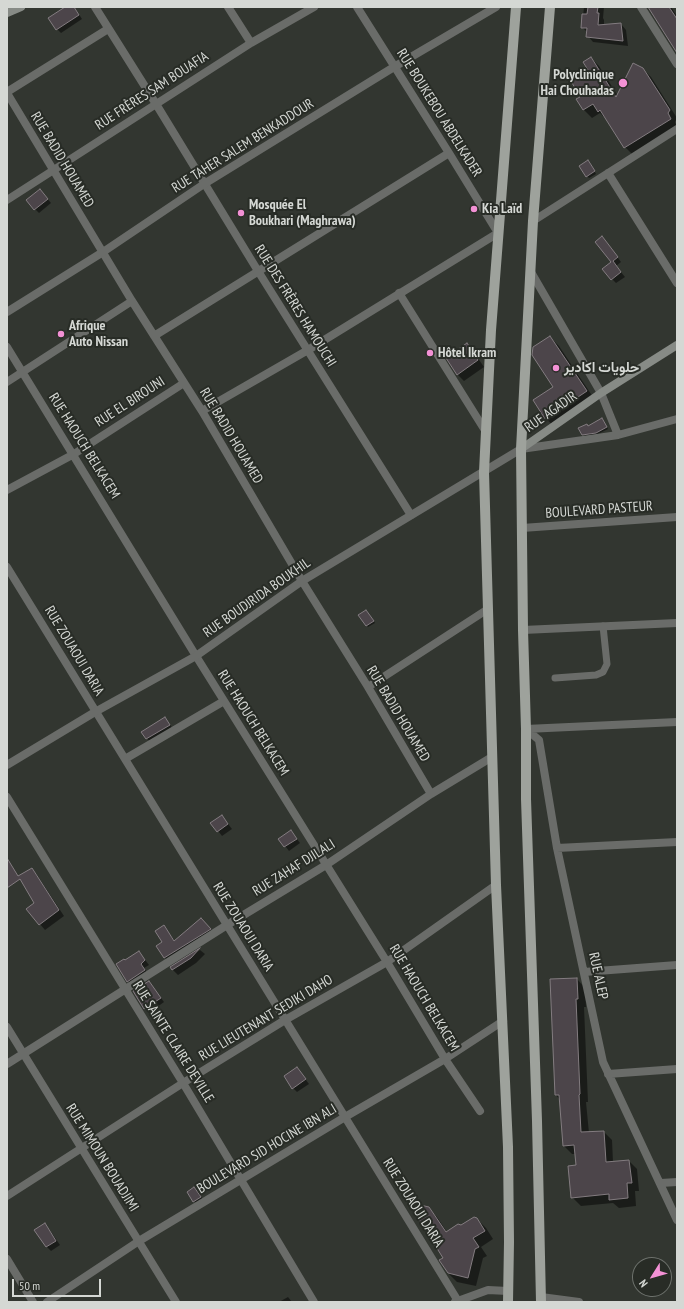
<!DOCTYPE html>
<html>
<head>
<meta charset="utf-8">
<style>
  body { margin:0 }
  #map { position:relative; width:684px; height:1309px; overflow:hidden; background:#323630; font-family:"PT Sans Narrow",sans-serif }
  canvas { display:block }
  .frame { position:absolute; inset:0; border:8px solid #d5d8d4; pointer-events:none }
  .north { position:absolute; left:632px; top:1257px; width:40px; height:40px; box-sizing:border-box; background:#282c26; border:1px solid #6d716c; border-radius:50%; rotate:233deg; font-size:11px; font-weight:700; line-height:16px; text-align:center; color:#d5d8d4 }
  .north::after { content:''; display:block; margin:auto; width:14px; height:18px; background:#f391d5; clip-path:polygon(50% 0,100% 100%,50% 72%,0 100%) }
  .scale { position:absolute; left:12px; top:1279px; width:89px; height:18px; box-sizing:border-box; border:2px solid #d5d8d4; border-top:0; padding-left:5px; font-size:12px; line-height:14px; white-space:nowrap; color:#d5d8d4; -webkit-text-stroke:3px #282c26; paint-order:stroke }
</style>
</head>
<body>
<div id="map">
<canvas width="684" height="1309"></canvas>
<div class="frame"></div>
<div class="north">N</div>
<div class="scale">50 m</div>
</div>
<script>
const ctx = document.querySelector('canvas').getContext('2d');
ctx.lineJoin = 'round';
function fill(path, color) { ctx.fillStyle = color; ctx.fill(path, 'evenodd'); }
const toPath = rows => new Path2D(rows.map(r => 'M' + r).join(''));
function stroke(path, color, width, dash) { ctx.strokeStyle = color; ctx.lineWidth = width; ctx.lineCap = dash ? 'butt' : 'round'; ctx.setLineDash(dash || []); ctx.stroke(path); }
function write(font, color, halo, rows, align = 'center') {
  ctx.font = font + ' "PT Sans Narrow",Vazirmatn,sans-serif'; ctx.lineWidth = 4; ctx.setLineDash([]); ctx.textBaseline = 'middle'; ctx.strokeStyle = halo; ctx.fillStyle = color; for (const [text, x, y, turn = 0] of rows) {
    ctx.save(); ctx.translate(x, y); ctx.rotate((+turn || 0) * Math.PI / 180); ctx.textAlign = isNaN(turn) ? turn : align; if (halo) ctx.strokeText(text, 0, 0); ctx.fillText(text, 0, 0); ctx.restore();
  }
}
fill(toPath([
  [67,7,74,7,82,19,61,33,57,29],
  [584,7,604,7,603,18,604,20,604,25,621,24,626,30,628,46,593,42,588,36,588,33,582,27],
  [648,7,671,7,677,16,677,52],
  [591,58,599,66,618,96,643,69,651,77,677,118,675,122,677,128,633,155,625,147,606,119,600,113,592,118,584,110,578,99,582,97,589,71],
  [590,163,596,174,589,178,580,167],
  [40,190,51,203,39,213,35,209],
  [606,242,621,262,616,266,625,277,616,283,612,279,612,263],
  [550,337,559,346,595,400,555,427,546,419,534,401,555,387],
  [466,344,473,351,484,367,464,381,458,375,447,358],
  [603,421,608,429,598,434,585,436,583,434,588,427],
  [368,613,375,623,368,627,360,616],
  [165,718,173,729,151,743,142,732],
  [222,816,232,829,222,836,212,823],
  [291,831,300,843,289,851,280,839],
  [32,869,37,875,64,916,45,930,27,909,36,903],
  [206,924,215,934,170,963,165,958,157,946,163,942,164,927,175,941],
  [200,950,205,954,196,963,178,975,171,968],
  [139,952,149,965,144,968,149,975,132,985,128,981,125,962],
  [577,979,585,988,586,1007,584,1007,588,1102,586,1102,589,1133,604,1132,612,1140,613,1162,629,1161,637,1169,639,1191,635,1191,636,1206,619,1208,613,1203,581,1206,572,1197,577,1166,576,1154,572,1154,564,1146,560,1100,556,1095],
  [149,982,164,1002,149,1013,145,1008],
  [297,1068,309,1084,297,1092,293,1088],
  [194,1188,205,1202,198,1205,194,1201],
  [428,1208,437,1217,447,1232,477,1219,486,1228,493,1239,481,1247,487,1256,483,1258,476,1286,457,1282,448,1273],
  [45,1224,49,1229,60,1245,51,1251,47,1247,36,1230],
  [288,1297,292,1302,279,1302]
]), '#0007');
const building = toPath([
  [65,7,74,7,79,15,56,30,48,18,65,7],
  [588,7,598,7,597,13,599,13,598,25,621,23,623,41,586,37,587,28,581,28,582,14,587,14,588,7],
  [648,7,669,7,677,19,677,53,648,7],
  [591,57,616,97,633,63,643,68,670,110,668,113,671,119,624,148,600,110,598,112,593,104,583,110,576,99,580,97,571,81,588,70,583,62,591,57],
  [588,160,595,171,586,177,579,166,588,160],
  [40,189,48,199,34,210,26,200,40,189],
  [602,236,618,257,613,261,621,272,611,280,602,269,611,262,595,242,602,236],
  [550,336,587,391,545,419,533,400,553,387,532,355,533,347,550,336],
  [467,343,478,360,457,375,446,358,467,343],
  [602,418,607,427,596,433,582,435,578,428,587,424,588,426,602,418],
  [366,610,374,621,366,626,358,615,366,610],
  [165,717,170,725,146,739,141,732,165,717],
  [222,815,228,824,217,832,210,823,222,815],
  [291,830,297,839,284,847,278,839,291,830],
  [7,858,18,876,32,868,59,910,39,925,26,909,34,903,20,879,7,888,7,858],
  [201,918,211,929,164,958,156,946,162,942,155,931,164,925,174,941,201,918],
  [200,948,191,958,172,970,170,967,200,948],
  [139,951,145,960,141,964,145,970,127,982,116,964,124,959,125,960,139,951],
  [577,978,578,999,576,999,580,1094,579,1095,581,1132,604,1131,606,1162,629,1160,632,1183,627,1183,628,1198,609,1200,609,1194,571,1198,568,1166,576,1165,574,1145,563,1146,559,1095,555,1095,550,979,577,978],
  [149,981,161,998,144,1009,133,991,149,981],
  [297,1067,306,1079,292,1089,284,1076,297,1067],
  [194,1187,201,1197,193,1202,187,1192,194,1187],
  [420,1205,429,1207,446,1232,458,1224,461,1225,474,1217,477,1218,485,1231,473,1238,479,1247,475,1249,468,1278,448,1273,439,1260,443,1258,417,1216,420,1205],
  [45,1223,56,1241,46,1247,34,1230,45,1223]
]);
fill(building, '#4c454a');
stroke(building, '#837c80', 1);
stroke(toPath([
  [555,678,596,675,603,672,607,664,603,626]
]), '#6a6c69', 7);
stroke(toPath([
  [95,7,156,104,258,271,411,515],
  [228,7,251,43],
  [641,7,677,64],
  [7,92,108,29],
  [7,93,132,301,202,411,302,581,368,687,431,794],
  [608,173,677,283],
  [7,200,251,43,314,7],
  [533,221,677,129],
  [531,272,601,393,618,435],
  [399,293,486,432],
  [154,336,449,153],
  [7,347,196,656,387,962,445,1059,480,1111],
  [7,382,132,301],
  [202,411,308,350,498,233,449,153,357,7],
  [521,449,618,435,677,419],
  [7,490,74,454,184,383],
  [522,528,677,517],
  [7,567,458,1301],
  [523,630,677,623],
  [368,687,488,609],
  [526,729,539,740,557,848,603,1062,677,1220],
  [526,729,677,722],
  [125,759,224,701],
  [7,797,183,1083,314,1302],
  [557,848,677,842],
  [584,972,677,965],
  [7,1064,227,925,326,865,431,794,492,757],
  [608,1074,677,1069],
  [661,1183,677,1182],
  [7,1196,183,1083,285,1020,387,962,496,885],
  [7,1259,33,1302],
  [541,1297,579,1302],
  [47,1302,139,1241,345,1117,445,1059,503,1021]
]), '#6a6c69', 8);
stroke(toPath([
  [7,312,103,252,204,184,394,67,496,7],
  [7,765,95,712,196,656,302,581,521,449],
  [7,1027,176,1302],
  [455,1302,488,1290,508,1291]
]), '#6a6c69', 8);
stroke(toPath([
  [7,13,21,7],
  [521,449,601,393,677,345]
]), '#878b86', 8);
stroke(toPath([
  [508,1302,509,1242,508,1147,496,885,484,472,491,330,516,7],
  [541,1302,537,1121,526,799,526,729,523,630,521,449,533,221,550,7]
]), '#9ea29c', 10);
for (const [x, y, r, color] of [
  [623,83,5,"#f391d5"],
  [474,209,4,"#f391d5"],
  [241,213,4,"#f391d5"],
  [61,334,4,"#f391d5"],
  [430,353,4,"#f391d5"],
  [556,368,4,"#f391d5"]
]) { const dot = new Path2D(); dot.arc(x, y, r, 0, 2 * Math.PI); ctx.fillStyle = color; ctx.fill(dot); stroke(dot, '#282c26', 1.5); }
write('bold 14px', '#d5d8d4', '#282c26', [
  ["Polyclinique",614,75,"right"],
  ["Hai Chouhadas",614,91,"right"],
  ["Mosquée El",249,205],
  ["Boukhari (Maghrawa)",249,221],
  ["Kia Laïd",482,209],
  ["Afrique",69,326],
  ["Auto Nissan",69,342],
  ["Hôtel Ikram",438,353],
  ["حلويات اكادير",564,368]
], 'left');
write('14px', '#d5d8d4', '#282c26', [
  ["RUE FRÈRES SAM BOUAFIA",152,91,-33],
  ["RUE BOUKEBOU ABDELKADER",439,113,58],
  ["RUE TAHER SALEM BENKADDOUR",243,146,-32],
  ["RUE BADID HOUAMED",62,160,59],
  ["RUE DES FRÈRES HAMOUCHI",295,306,58],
  ["RUE EL BIROUNI",130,402,-33],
  ["RUE AGADIR",551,412,-35],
  ["RUE BADID HOUAMED",231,436,59],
  ["RUE HAOUCH BELKACEM",84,446,58],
  ["BOULEVARD PASTEUR",599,510,-4],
  ["RUE BOUDJRIDA BOUKHIL",257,598,-35],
  ["RUE ZOUAOUI DARIA",74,651,59],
  ["RUE BADID HOUAMED",398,714,59],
  ["RUE HAOUCH BELKACEM",253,723,58],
  ["RUE ZAHAF DJILALI",294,868,-32],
  ["RUE ZOUAOUI DARIA",243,927,58],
  ["RUE ALEP",598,976,78],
  ["RUE HAOUCH BELKACEM",424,998,59],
  ["RUE LIEUTENANT SEDIKI DAHO",266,1018,-31],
  ["RUE SAINTE CLAIRE DEVILLE",173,1042,58],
  ["BOULEVARD SID HOCINE IBN ALI",267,1149,-31],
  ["RUE MIMOUN BOUADJIMI",102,1158,58],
  ["RUE ZOUAOUI DARIA",413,1203,58]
]);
</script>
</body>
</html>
